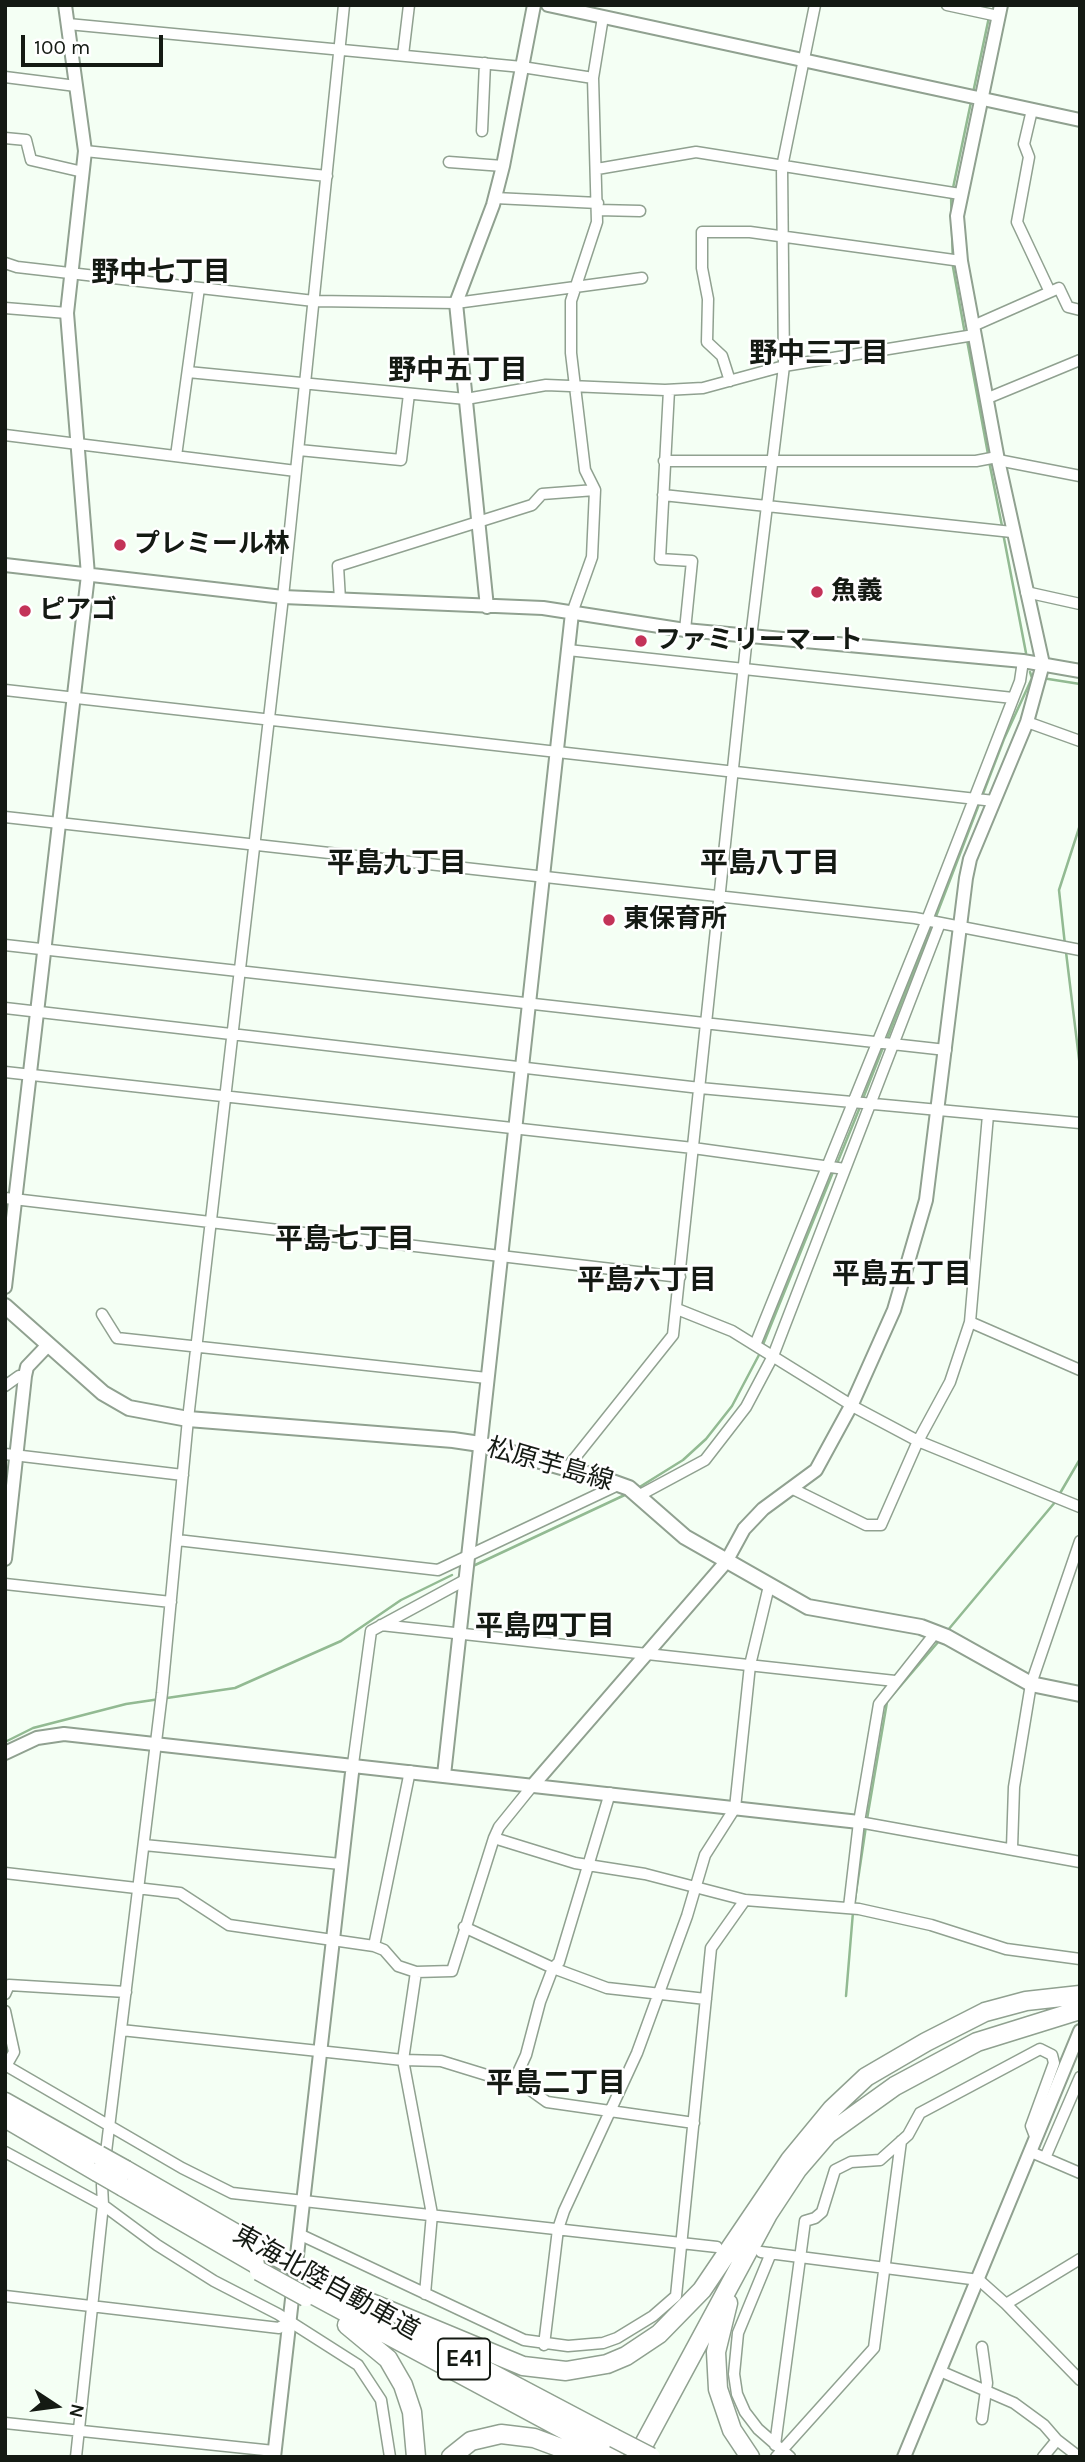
<!DOCTYPE html>
<html>
<head>
<meta charset="utf-8">
<style>
  body { margin:0 }
  #map { position:relative; width:1085px; height:2462px; overflow:hidden; background:#f4fff4; font-family:Karla,sans-serif }
  canvas { display:block }
  .frame { position:absolute; inset:0; border:7px solid #141a13; pointer-events:none }
  .north { position:absolute; left:21px; top:2371px; width:70px; height:70px; -webkit-text-stroke:5px #fff; paint-order:stroke; rotate:103deg; font-size:19px; font-weight:700; line-height:28px; text-align:center; color:#141a13 }
  .north::after { content:''; display:block; margin:auto; width:24px; height:32px; background:#141a13; clip-path:polygon(50% 0,100% 100%,50% 72%,0 100%) }
  .scale { position:absolute; left:21px; top:35px; width:142px; height:32px; box-sizing:border-box; border:4px solid #141a13; border-top:0; padding-left:9px; font-size:21px; line-height:24px; white-space:nowrap; color:#141a13; -webkit-text-stroke:5px #fff; paint-order:stroke }
</style>
</head>
<body>
<div id="map">
<canvas width="1085" height="2462"></canvas>
<div class="frame"></div>
<div class="north">N</div>
<div class="scale">100 m</div>
</div>
<script>
const ctx = document.querySelector('canvas').getContext('2d');
ctx.lineJoin = 'round';
const toPath = rows => new Path2D(rows.map(r => 'M' + r).join(''));
function stroke(path, color, width, dash) { ctx.strokeStyle = color; ctx.lineWidth = width; ctx.lineCap = dash ? 'butt' : 'round'; ctx.setLineDash(dash || []); ctx.stroke(path); }
function write(font, color, halo, rows, align = 'center') {
  ctx.font = font + ' Karla,"Noto Sans JP",sans-serif'; ctx.lineWidth = 5; ctx.setLineDash([]); ctx.textBaseline = 'middle'; ctx.strokeStyle = halo; ctx.fillStyle = color; for (const [text, x, y, turn = 0] of rows) {
    ctx.save(); ctx.translate(x, y); ctx.rotate((+turn || 0) * Math.PI / 180); ctx.textAlign = isNaN(turn) ? turn : align; if (halo) ctx.strokeText(text, 0, 0); ctx.fillText(text, 0, 0); ctx.restore();
  }
}
stroke(toPath([
  [973,93,989,17],
  [953,188,971,102],
  [951,195,953,267,965,334],
  [967,340,988,454],
  [989,461,1002,526],
  [1003,533,1026,653],
  [1042,678,1080,684],
  [935,919,1004,739,1032,678,1030,672],
  [1065,945,1059,890,1080,825],
  [1066,952,1080,1067],
  [887,1039,932,925],
  [862,1101,884,1045],
  [836,1166,860,1107],
  [762,1347,833,1172],
  [638,1488,683,1460,706,1439,732,1406,760,1353],
  [1059,1495,1080,1459],
  [473,1566,629,1493],
  [948,1630,1056,1501],
  [891,1697,939,1641],
  [5,1742,33,1728,126,1704,235,1688,341,1641,401,1600,452,1575],
  [867,1819,887,1702],
  [854,1906,866,1826],
  [846,1996,853,1912]
]), '#92ba92', 2.5);
const minor = toPath([
  [947,5,998,16],
  [68,24,522,67,593,78],
  [403,55,409,5],
  [5,77,76,86],
  [1032,110,1024,144,1029,157,1017,222,1049,290],
  [482,131,485,63],
  [5,138,26,140,31,160,83,172],
  [85,151,327,176],
  [449,162,503,166],
  [597,169,696,152,960,194],
  [495,198,598,203],
  [598,210,640,211],
  [5,263,17,267,314,301,456,303,642,278],
  [5,308,67,313],
  [973,326,1059,288,1068,307,1080,310],
  [188,372,466,399,546,385,665,390,703,388,784,366,974,335],
  [730,381,722,356,707,342,708,299,702,268,702,232,750,232,961,261],
  [669,390,660,559,692,561,685,630],
  [988,398,1080,360],
  [5,435,296,471],
  [299,450,401,460,409,394],
  [176,456,199,288],
  [998,460,1080,476],
  [664,461,976,461,997,457],
  [663,495,1012,532],
  [1026,592,1080,604],
  [340,600,338,566,532,505,542,494,595,490],
  [572,613,592,557,595,490,585,470,571,353,571,301,597,222,593,78,603,17],
  [751,637,784,366,782,167,815,5],
  [568,650,1013,698],
  [5,690,994,801],
  [1027,722,1080,741],
  [5,817,915,918,1080,950],
  [5,945,946,1050],
  [5,1008,700,1088,1080,1123],
  [5,1072,693,1148,845,1169],
  [5,1198,680,1277],
  [677,1309,732,1331,856,1408,918,1441,1080,1507],
  [102,1314,117,1338,487,1378],
  [970,1322,1080,1370],
  [755,1345,927,920,1020,681,1023,661],
  [5,1386,19,1376,25,1376],
  [5,1454,183,1475],
  [566,1469,673,1335,747,636],
  [793,1489,866,1525,881,1525,918,1441,950,1382,970,1322,988,1115],
  [640,1495,705,1460,746,1407,773,1356,940,923],
  [177,1540,438,1570,620,1484],
  [5,1584,171,1602],
  [381,1625,895,1681],
  [353,1764,371,1631,465,1580],
  [859,1822,1080,1862],
  [494,1838,575,1863,645,1874,745,1900],
  [144,1845,341,1864],
  [1012,1848,1014,1787,1031,1684,1080,1541],
  [5,1873,180,1893,229,1925,374,1946,384,1950,398,1966,416,1972,452,1971,494,1838,499,1827,533,1785],
  [849,1907,859,1822,879,1704,936,1632],
  [464,1927,553,1968,607,1988,706,1999],
  [374,1946,410,1771],
  [416,1972,403,2060,432,2214,425,2294],
  [5,1994,9,1985,126,1992],
  [5,2011,14,2052,6,2066],
  [121,2030,403,2060,441,2061,493,2077,515,2079,547,2102,694,2123],
  [5,2065,182,2168,232,2193,717,2247],
  [515,2079,526,2055,540,2002,553,1968,559,1962,610,1793],
  [5,2152,103,2205,157,2245,214,2281,278,2314,358,2365,381,2400,390,2457],
  [1031,2152,1080,2173],
  [1045,2158,1080,2077],
  [301,2235,524,2340,568,2346,603,2343,617,2338,653,2316,676,2296,711,1948,745,1900,859,1909,931,1925,1006,1949,1080,1959],
  [761,2252,979,2280,1006,2304],
  [771,2253,738,2333,734,2374,737,2394,745,2412,758,2429,790,2457],
  [1080,2259,1006,2304,1080,2380],
  [5,2296,279,2328,290,2321],
  [544,2345,558,2229,564,2211,637,2053,687,1916,705,1855,735,1808,750,1665,769,1586],
  [940,2371,1014,2403,1044,2425,1057,2440,1079,2457],
  [982,2419,987,2383,982,2347],
  [5,2423,274,2451],
  [775,2445,805,2221,815,2218,822,2212,835,2170,851,2162,880,2160,908,2135,920,2113,1040,2049,1052,2055,1054,2063,1031,2126,1036,2139],
  [76,2457,103,2205,102,2185,162,1693,188,1419,283,597,344,5],
  [776,2457,874,2348,901,2141],
  [1043,2457,1057,2440]
]);
const tertiary = toPath([
  [548,5,1080,120],
  [5,565,283,597,543,608,685,630,1023,661,1080,671],
  [487,607,456,303,493,205,503,166,534,5],
  [5,1287,88,575,67,313,85,151,65,5],
  [5,1559,25,1376,27,1367,48,1345],
  [5,1753,37,1738,64,1734,859,1822],
  [444,1775,572,613],
  [533,1785,726,1562,744,1529,763,1509,816,1470,852,1404,894,1310,926,1200,966,878,970,859,1027,722,1043,664,998,460,961,261,957,216,1001,5],
  [274,2457,353,1764],
  [904,2457,1080,2031]
]);
const secondary = toPath([
  [5,1306,103,1393,129,1408,188,1419,453,1440,480,1444,604,1479,629,1488,685,1537,808,1607,921,1627,947,1637,1031,1684,1080,1694]
]);
const motorway = toPath([
  [5,2102,99,2155],
  [5,2118,97,2172],
  [126,2170,268,2252],
  [123,2187,261,2267],
  [328,2285,523,2366,566,2371,607,2364,626,2356,659,2334,702,2290,790,2160,832,2109,866,2077,926,2042,985,2012,1026,2001,1080,1995],
  [308,2292,615,2457],
  [728,2303,716,2352,718,2389,732,2430,750,2457],
  [347,2325,388,2359,403,2385,412,2412,416,2457],
  [417,2334,614,2438],
  [451,2457,471,2441,501,2434,534,2438,585,2457],
  [637,2457,768,2214,797,2170,828,2134,895,2086,977,2042,1080,2010]
]);
stroke(minor, '#90a190', 13);
stroke(tertiary, '#90a190', 16);
stroke(secondary, '#90a190', 18);
stroke(motorway, '#90a190', 21);
stroke(minor, '#fff', 10);
stroke(tertiary, '#fff', 12);
stroke(secondary, '#fff', 14);
stroke(motorway, '#fff', 18);
const motorwayBridge = toPath([
  [99,2155,126,2170],
  [97,2172,123,2187],
  [268,2252,316,2278],
  [259,2271,306,2297],
  [614,2438,651,2457]
]);
stroke(motorwayBridge, '#90a190', 21, []);
stroke(motorwayBridge, '#fff', 18);
for (const [x, y, r, color] of [
  [120,545,7,"#c33358"],
  [817,592,7,"#c33358"],
  [25,611,7,"#c33358"],
  [641,641,7,"#c33358"],
  [609,920,7,"#c33358"]
]) { const dot = new Path2D(); dot.arc(x, y, r, 0, 2 * Math.PI); ctx.fillStyle = color; ctx.fill(dot); stroke(dot, '#fff', 2.5); }
for (const [x, y, w] of [
  [464,2359,52]
]) { const box = new Path2D(); box.roundRect(x - w / 2, y - 20.5, w, 41, 5); ctx.fillStyle = '#fff'; ctx.fill(box); stroke(box, '#141a13', 2); }
write('bold 24px', '#141a13', null, [
  ["E41",464,2359]
]);
write('bold 26px', '#141a13', '#fff', [
  ["プレミール林",134,545],
  ["魚義",831,592],
  ["ピアゴ",39,611],
  ["ファミリーマート",655,641],
  ["東保育所",623,920]
], 'left');
write('26px', '#141a13', '#fff', [
  ["松原芋島線",550,1465,16],
  ["東海北陸自動車道",326,2283,29]
]);
write('bold 28px', '#141a13', '#fff', [
  ["野中七丁目",161,273],
  ["野中三丁目",819,354],
  ["野中五丁目",458,371],
  ["平島九丁目",397,864],
  ["平島八丁目",770,864],
  ["平島七丁目",345,1240],
  ["平島五丁目",902,1275],
  ["平島六丁目",647,1281],
  ["平島四丁目",545,1627],
  ["平島二丁目",556,2084]
]);
</script>
</body>
</html>
